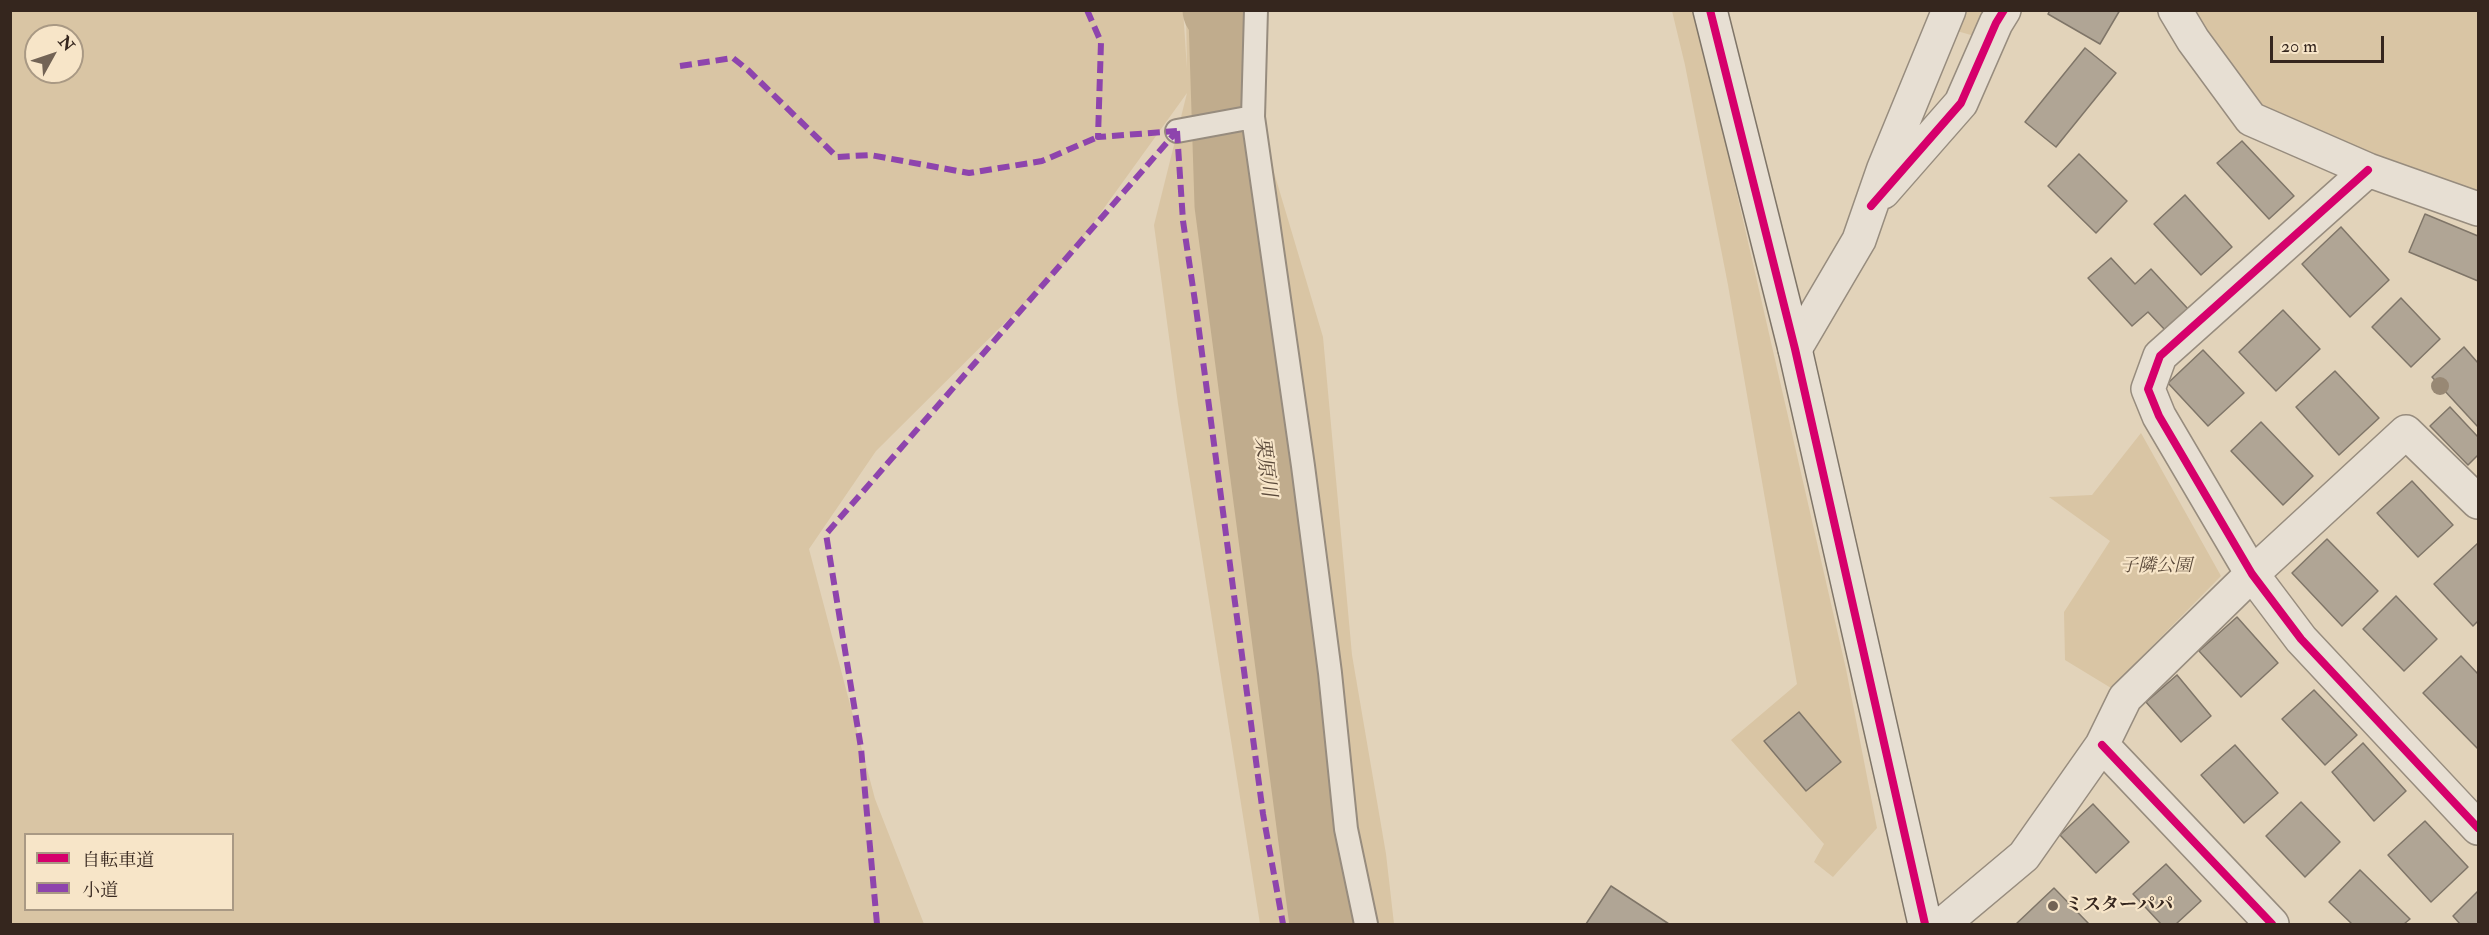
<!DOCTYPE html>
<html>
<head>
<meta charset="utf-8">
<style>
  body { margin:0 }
  #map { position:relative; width:2489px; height:935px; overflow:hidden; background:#e2d3ba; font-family:"IM FELL Double Pica","Noto Serif JP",serif }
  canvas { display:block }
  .frame { position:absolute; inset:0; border:12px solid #35261e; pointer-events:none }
  .legend { position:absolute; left:24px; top:833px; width:210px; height:78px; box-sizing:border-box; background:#f7e5c8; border:2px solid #a99984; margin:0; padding:8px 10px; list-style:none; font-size:18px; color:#35261e }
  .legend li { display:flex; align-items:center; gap:12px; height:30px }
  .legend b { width:30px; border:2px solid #a99984 }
  .north { position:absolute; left:24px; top:24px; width:60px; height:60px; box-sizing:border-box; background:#f7e5c8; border:2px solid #a99984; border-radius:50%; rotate:50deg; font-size:16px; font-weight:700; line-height:24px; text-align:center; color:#35261e }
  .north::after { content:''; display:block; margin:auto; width:21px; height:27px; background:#726355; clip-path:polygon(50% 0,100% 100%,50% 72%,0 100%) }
  .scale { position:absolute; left:2270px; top:36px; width:114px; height:27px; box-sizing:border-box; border:3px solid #35261e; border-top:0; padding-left:8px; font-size:18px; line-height:21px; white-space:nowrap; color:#35261e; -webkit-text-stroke:4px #f7e5c8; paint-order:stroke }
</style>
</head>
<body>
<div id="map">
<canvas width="2489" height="935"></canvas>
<div class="frame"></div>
<ul class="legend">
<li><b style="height:8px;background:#d6006c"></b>自転車道</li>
<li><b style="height:8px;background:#8e44ad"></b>小道</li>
</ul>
<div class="north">N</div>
<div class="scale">20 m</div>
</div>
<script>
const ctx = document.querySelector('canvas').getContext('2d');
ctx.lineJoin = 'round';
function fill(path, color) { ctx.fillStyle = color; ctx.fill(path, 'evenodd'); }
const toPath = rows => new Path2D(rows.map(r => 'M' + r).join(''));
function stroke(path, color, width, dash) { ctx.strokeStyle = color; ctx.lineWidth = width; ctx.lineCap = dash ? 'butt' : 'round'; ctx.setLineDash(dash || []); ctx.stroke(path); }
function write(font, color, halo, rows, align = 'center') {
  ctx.font = font + ' "IM FELL Double Pica","Noto Serif JP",serif'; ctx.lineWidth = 4.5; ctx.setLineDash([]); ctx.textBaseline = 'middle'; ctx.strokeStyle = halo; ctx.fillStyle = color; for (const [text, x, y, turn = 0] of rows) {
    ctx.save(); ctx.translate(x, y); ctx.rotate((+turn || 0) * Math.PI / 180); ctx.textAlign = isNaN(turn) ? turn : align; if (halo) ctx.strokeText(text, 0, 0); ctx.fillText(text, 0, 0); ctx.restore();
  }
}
fill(toPath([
  [1183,10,1187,69,1186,11,1240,11,1239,55,1323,337,1352,655,1386,854,1394,924,1260,924,1178,404,1154,225,1187,93,1063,265,876,451,809,549,875,799,924,924,11,924,10,11],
  [36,36,72,36,72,72,36,72],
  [26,834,232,834,232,910,26,910],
  [1672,11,1695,11,1846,669,1877,828,1833,877,1814,862,1824,844,1731,740,1797,684,1728,285,1685,65],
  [1958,11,1995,11,1978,37,1950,29],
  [2191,11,2478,11,2478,208,2259,122],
  [2141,433,2221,576,2111,688,2065,660,2064,612,2110,541,2049,497,2092,495]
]), '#d9c5a4');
stroke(toPath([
  [1223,18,1223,10]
]), '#c0ac8d', 12);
stroke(toPath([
  [1217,10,1223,18,1229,205,1324,924]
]), '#c0ac8d', 69);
const building = toPath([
  [2050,10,2120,10,2100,44,2048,14,2050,10],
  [2085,48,2116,73,2056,147,2025,122,2085,48],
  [2242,141,2294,196,2269,219,2217,163,2242,141],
  [2079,154,2127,201,2096,233,2048,186,2079,154],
  [2185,195,2232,247,2201,275,2154,224,2185,195],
  [2425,214,2478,236,2478,281,2409,252,2425,214],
  [2341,227,2389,280,2350,317,2302,264,2341,227],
  [2111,258,2135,284,2151,269,2189,310,2166,331,2148,312,2132,326,2088,278,2111,258],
  [2401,298,2440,339,2411,367,2372,327,2401,298],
  [2283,310,2320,349,2276,391,2239,352,2283,310],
  [2464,347,2478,363,2478,427,2432,377,2464,347],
  [2203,350,2244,393,2208,426,2168,383,2203,350],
  [2335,371,2379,418,2339,455,2296,407,2335,371],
  [2450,407,2478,437,2478,455,2468,465,2430,426,2450,407],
  [2261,422,2313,476,2283,505,2231,451,2261,422],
  [2412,481,2453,525,2418,557,2377,513,2412,481],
  [2327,539,2378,591,2342,626,2292,573,2327,539],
  [2478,543,2478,621,2473,626,2434,584,2478,543],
  [2396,596,2437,639,2404,671,2363,629,2396,596],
  [2237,617,2278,663,2241,697,2199,651,2237,617],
  [2461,656,2478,674,2478,749,2423,693,2461,656],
  [2177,675,2211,716,2181,742,2146,702,2177,675],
  [2314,690,2357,735,2325,765,2282,719,2314,690],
  [1799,712,1841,762,1806,791,1764,741,1799,712],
  [2363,743,2406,791,2374,821,2332,772,2363,743],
  [2235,745,2278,793,2244,823,2201,775,2235,745],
  [2301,802,2340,842,2305,877,2266,836,2301,802],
  [2093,804,2129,842,2096,873,2060,835,2093,804],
  [2425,821,2468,867,2431,902,2388,855,2425,821],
  [2166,864,2201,901,2176,924,2161,924,2133,894,2166,864],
  [2360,870,2410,919,2404,924,2352,924,2329,902,2360,870],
  [1611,886,1669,924,1586,924,1611,886],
  [2054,888,2089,924,2016,924,2054,888],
  [2478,891,2478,924,2460,924,2453,916,2478,891]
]);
fill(building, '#b0a595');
stroke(building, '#7f7568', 1.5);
const lane = toPath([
  [1256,10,1253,117,1303,466,1330,673,1346,829,1366,924],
  [1177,131,1253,117]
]);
const street = toPath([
  [2175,10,2193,40,2251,119,2368,170,2478,209],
  [2368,170,2160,356,2148,389,2159,416,2252,574,2301,639,2478,828],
  [1883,192,1961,103,1996,23,2004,10],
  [1795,349,1859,240,1884,168,1949,10],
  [2102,745,2272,924],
  [1943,924,2024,856,2102,745,2125,698,2252,574,2406,432,2478,502]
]);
const secondary = toPath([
  [1710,10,1795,349,1925,924]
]);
stroke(lane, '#978c7e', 26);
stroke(street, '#978c7e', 36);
stroke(secondary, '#7f7568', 36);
stroke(lane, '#e7dfd3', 22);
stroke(street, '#e7dfd3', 33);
stroke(secondary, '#e7dfd3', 33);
stroke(toPath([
  [1087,10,1101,42,1098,137,1177,131],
  [680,66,733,58,748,70,837,157,870,155,969,173,1042,161,1098,137],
  [1177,131,1183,221,1196,308,1263,814,1283,924],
  [877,924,861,748,826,534,1177,131]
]), '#8e44ad', 6, [12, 6]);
stroke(toPath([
  [1710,10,1795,349,1925,924],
  [2368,170,2160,356,2148,389,2159,416,2252,574,2301,639,2478,828],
  [1871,206,1961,103,1996,23,2004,10],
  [2102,745,2272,924]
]), '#d6006c', 8);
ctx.fillStyle = '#988874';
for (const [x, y] of [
  [2440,386]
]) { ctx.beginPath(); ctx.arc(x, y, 9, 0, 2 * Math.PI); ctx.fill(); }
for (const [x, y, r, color] of [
  [2053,906,6,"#726355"]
]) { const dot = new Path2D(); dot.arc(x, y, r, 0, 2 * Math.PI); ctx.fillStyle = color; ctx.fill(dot); stroke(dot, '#f7e5c8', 2); }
write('italic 18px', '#5c4b3b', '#f7e5c8', [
  ["子隣公園",2156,567]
]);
write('bold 18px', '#35261e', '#f7e5c8', [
  ["ミスターパパ",2065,906]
], 'left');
write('italic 20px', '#5a493a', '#f7e5c8', [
  ["栗原川",1264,467,83]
]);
</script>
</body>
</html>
